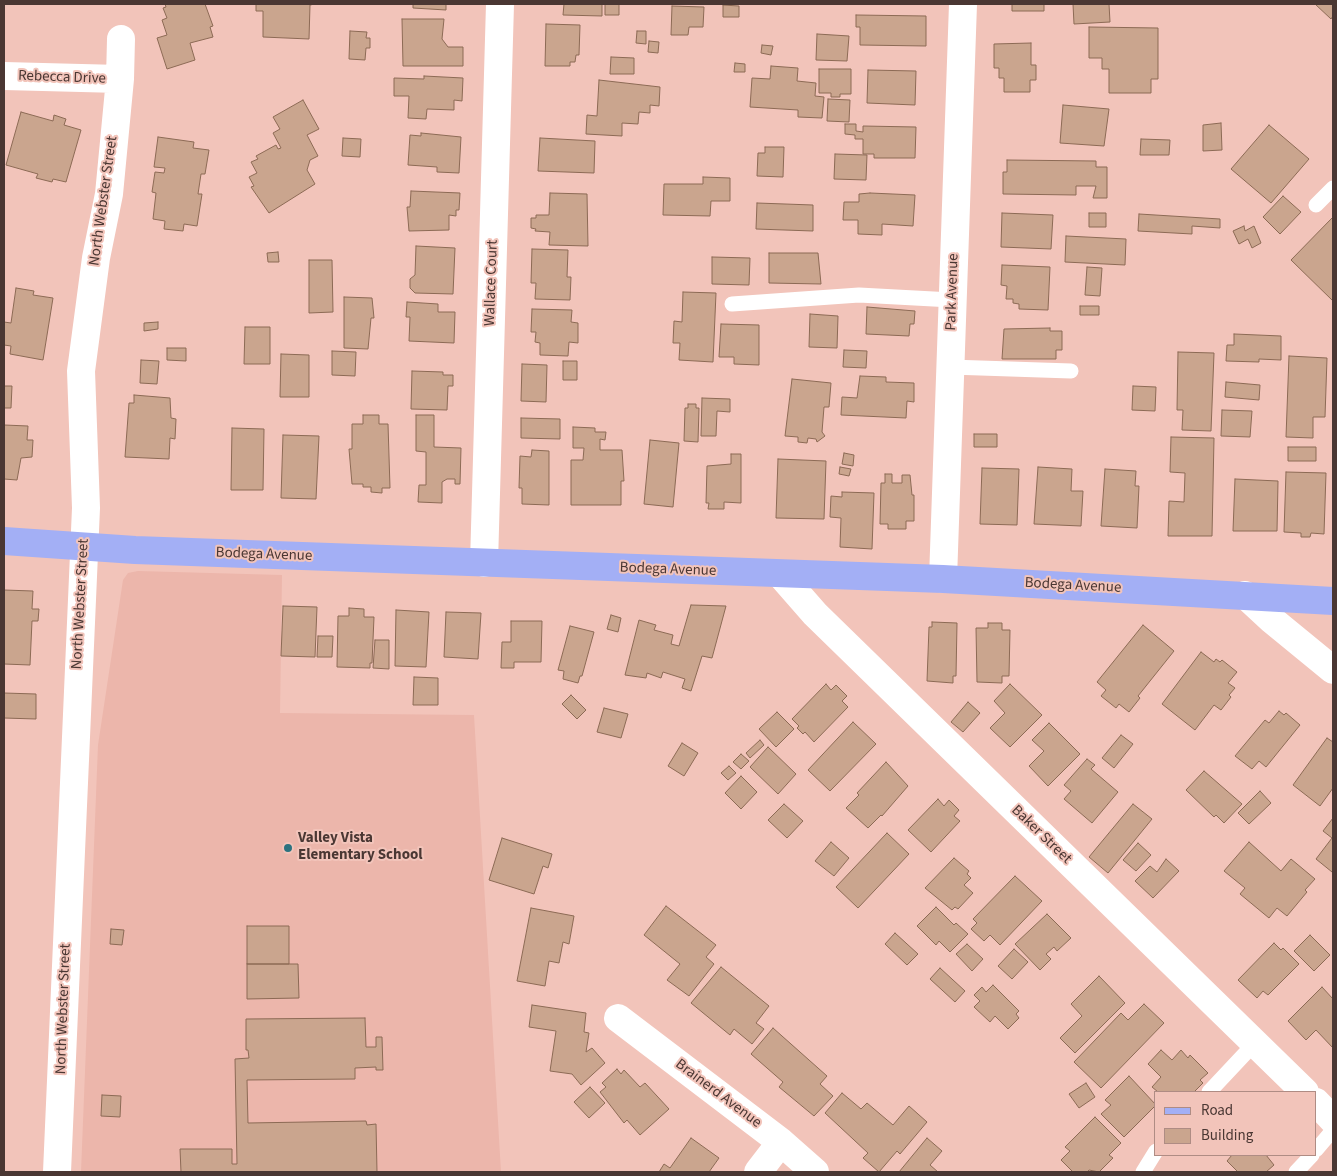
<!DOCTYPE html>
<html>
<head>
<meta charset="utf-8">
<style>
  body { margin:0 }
  #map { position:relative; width:1337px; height:1176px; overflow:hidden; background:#f2c4ba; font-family:"Source Sans 3",sans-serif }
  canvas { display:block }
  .frame { position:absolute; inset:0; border:5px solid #4a3733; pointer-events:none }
  .legend { position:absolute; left:1154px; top:1091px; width:162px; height:65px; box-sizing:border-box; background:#f2c4ba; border:1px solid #af8c84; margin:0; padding:6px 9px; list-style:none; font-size:15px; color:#4a3733 }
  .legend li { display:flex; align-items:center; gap:10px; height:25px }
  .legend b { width:25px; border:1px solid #af8c84 }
</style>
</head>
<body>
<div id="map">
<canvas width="1337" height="1176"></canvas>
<div class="frame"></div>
<ul class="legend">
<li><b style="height:6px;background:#a3aff5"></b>Road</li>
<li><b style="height:14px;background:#caa58e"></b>Building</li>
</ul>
</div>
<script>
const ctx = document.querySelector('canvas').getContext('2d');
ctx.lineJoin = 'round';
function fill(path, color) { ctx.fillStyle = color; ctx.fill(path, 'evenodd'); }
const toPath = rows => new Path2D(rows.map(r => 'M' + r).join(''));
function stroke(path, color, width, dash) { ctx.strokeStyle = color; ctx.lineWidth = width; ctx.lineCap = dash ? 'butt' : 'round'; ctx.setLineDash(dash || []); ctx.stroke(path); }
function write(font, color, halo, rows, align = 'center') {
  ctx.font = font + ' "Source Sans 3",sans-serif'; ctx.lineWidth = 4; ctx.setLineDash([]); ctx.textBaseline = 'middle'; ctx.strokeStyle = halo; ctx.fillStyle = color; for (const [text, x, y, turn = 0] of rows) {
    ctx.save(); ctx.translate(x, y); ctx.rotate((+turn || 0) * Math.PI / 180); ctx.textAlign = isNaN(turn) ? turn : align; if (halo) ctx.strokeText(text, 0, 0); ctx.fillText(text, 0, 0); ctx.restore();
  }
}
fill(toPath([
  [138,571,282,575,280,713,474,715,501,1172,81,1172,98,745,123,580,128,573]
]), '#ecb6ab');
const building = toPath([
  [165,4,205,4,213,26,210,27,213,37,190,43,195,60,167,69,157,38,167,35,162,20,167,18,163,8,166,7,165,4],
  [256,4,315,4,310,5,309,39,263,37,263,11,256,11,256,4],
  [413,4,446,4,446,10,413,8,413,4],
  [564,4,602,4,602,16,563,15,564,4],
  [605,4,619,4,619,15,605,15,605,4],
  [1012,4,1044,4,1044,11,1012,11,1012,4],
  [1073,4,1109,4,1110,22,1074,24,1073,4],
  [1315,4,1333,4,1333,16,1331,19,1315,4],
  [723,5,739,6,739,17,723,17,723,5],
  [672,6,704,7,703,27,689,27,688,35,671,35,672,6],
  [856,15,926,16,926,46,860,45,860,27,856,27,856,15],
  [402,19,444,19,442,39,448,47,463,47,463,66,403,66,402,19],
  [546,24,580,25,579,55,576,55,575,62,570,62,570,66,545,66,546,24],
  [1089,27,1158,28,1158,79,1151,79,1151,93,1109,93,1109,69,1102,69,1102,58,1089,58,1089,27],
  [350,31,367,32,366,38,370,38,370,48,366,48,365,60,349,59,350,31],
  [637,31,646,31,646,44,636,43,637,31],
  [817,34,849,36,847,61,816,60,817,34],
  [649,41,659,42,658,53,648,52,649,41],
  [1031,43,1031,65,1036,65,1036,80,1030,80,1030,92,1004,92,1004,78,999,78,999,68,994,68,994,44,1031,43],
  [762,45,773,46,771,55,761,53,762,45],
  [611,57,634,58,634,74,610,74,611,57],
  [735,63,745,64,745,72,734,72,735,63],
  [771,66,798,68,797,81,816,83,815,96,824,97,822,118,798,117,798,110,750,107,752,78,770,79,771,66],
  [819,69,851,69,851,94,840,94,840,97,831,97,831,93,819,93,819,69],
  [868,70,916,71,915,105,867,103,868,70],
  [424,76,463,78,462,101,454,100,454,110,427,109,426,119,408,118,409,96,394,96,394,78,424,79,424,76],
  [599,80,660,87,659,106,650,105,650,113,639,112,638,124,622,123,622,136,586,134,587,115,597,116,599,80],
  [828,99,850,100,849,122,827,121,828,99],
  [303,100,319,129,307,135,318,156,310,160,307,170,315,184,269,213,251,187,254,186,249,177,257,173,251,162,258,159,256,156,276,145,278,149,281,148,273,133,280,129,273,117,303,100],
  [1063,105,1109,109,1104,146,1060,143,1063,105],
  [21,112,53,121,54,115,66,119,64,125,81,130,66,182,53,179,52,182,36,178,38,174,6,165,21,112],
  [1221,123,1222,150,1203,151,1203,125,1221,123],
  [845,124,856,124,856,131,863,132,863,126,916,127,915,158,874,158,874,154,863,154,863,139,855,139,855,135,845,134,845,124],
  [1269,125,1309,159,1271,203,1231,169,1269,125],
  [421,133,461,137,459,173,437,172,437,167,408,165,410,135,421,136,421,133],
  [158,137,194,142,193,148,209,150,205,174,201,174,198,194,202,194,197,226,184,224,183,231,164,229,165,221,153,219,156,193,152,192,155,172,164,173,165,168,154,167,158,137],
  [343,138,361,139,360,157,342,156,343,138],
  [540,138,595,141,594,173,538,171,540,138],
  [1141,139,1170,140,1169,155,1140,155,1141,139],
  [765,147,784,147,783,177,757,176,758,153,765,153,765,147],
  [835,154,867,155,866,180,834,179,835,154],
  [1007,160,1096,161,1096,167,1107,167,1107,198,1093,198,1096,186,1076,186,1076,195,1003,194,1003,172,1007,172,1007,160],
  [703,177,730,178,730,201,711,201,710,216,663,215,664,184,703,184,703,177],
  [411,191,460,193,459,210,456,210,456,216,449,215,449,230,409,231,407,207,410,207,411,191],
  [550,193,587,194,588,246,549,245,550,232,535,231,536,229,531,228,531,218,536,218,536,215,549,215,550,193],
  [870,193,915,195,913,226,882,224,882,235,858,234,858,220,843,220,844,202,859,202,859,194,870,193],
  [1283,196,1301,212,1280,234,1263,217,1283,196],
  [757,203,813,205,813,231,756,229,757,203],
  [1002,213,1053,215,1051,249,1001,247,1002,213],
  [1089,213,1106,213,1106,227,1089,227,1089,213],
  [1139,214,1220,219,1220,228,1192,226,1192,234,1138,231,1139,214],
  [1333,217,1333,301,1291,260,1333,217],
  [1244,226,1245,231,1254,226,1261,243,1252,248,1248,239,1239,244,1233,231,1244,226],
  [1066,236,1126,239,1125,265,1065,262,1066,236],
  [416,246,455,248,453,294,415,293,410,288,410,279,415,275,416,246],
  [532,249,568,250,567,277,571,277,570,300,535,299,536,283,531,283,532,249],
  [278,252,279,262,268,262,267,253,278,252],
  [769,253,818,253,821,284,769,283,769,253],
  [712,257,750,258,749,285,712,284,712,257],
  [309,260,332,260,333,312,309,313,309,260],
  [1002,265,1050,267,1048,310,1019,309,1019,304,1013,303,1013,299,1006,299,1007,286,1001,285,1002,265],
  [1087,267,1102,268,1100,296,1085,295,1087,267],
  [16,288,34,291,33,295,53,298,43,360,10,354,11,346,4,345,4,322,11,323,16,288],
  [683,292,716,293,713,362,679,360,680,343,673,343,674,321,682,322,683,292],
  [344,297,372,298,374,318,371,318,368,349,344,348,344,297],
  [407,302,438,304,438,312,455,312,454,343,409,341,410,317,406,317,407,302],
  [1080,306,1099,306,1099,315,1080,315,1080,306],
  [867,307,915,311,914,324,910,324,909,336,866,334,867,307],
  [532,309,572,310,571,322,578,323,578,343,569,342,568,356,540,355,540,343,535,342,536,332,531,332,532,309],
  [810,314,838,316,837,348,809,347,810,314],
  [158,322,158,329,144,331,144,323,158,322],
  [721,324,759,325,759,365,734,364,734,357,719,357,721,324],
  [245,327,270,327,270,364,244,364,245,327],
  [1050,328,1050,331,1062,331,1062,350,1056,350,1056,359,1002,359,1004,329,1050,328],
  [1234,334,1281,336,1281,360,1259,359,1259,362,1226,361,1227,345,1234,345,1234,334],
  [167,348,186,348,186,361,167,360,167,348],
  [844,350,867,351,866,368,843,367,844,350],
  [332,351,356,352,355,376,332,375,332,351],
  [1178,352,1214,353,1211,431,1182,430,1183,410,1177,410,1178,352],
  [281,354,309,355,309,397,280,397,281,354],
  [1289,356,1327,358,1325,417,1313,417,1313,438,1286,437,1289,356],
  [141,360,159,361,157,384,140,383,141,360],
  [563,361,577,361,577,380,563,380,563,361],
  [522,364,547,365,546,402,521,401,522,364],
  [412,371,443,372,443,375,453,375,453,386,448,386,447,410,411,409,412,371],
  [860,376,886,377,886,382,914,383,914,402,907,401,906,418,841,415,842,397,857,398,860,376],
  [792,379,831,383,829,407,824,407,822,432,825,436,817,442,816,439,808,438,807,443,798,442,798,437,785,436,792,379],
  [1226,382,1260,385,1259,400,1225,397,1226,382],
  [4,386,12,386,11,408,4,408,4,386],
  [1133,386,1156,387,1155,411,1132,410,1133,386],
  [134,395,170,398,171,418,176,419,175,439,170,438,169,459,125,457,129,403,134,403,134,395],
  [702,398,730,399,730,412,717,411,716,436,701,436,702,398],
  [688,404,696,404,696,408,699,408,698,442,684,441,685,408,688,408,688,404],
  [1222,410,1252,411,1250,437,1221,436,1222,410],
  [363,415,379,415,379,424,388,424,390,488,382,488,382,493,371,492,371,487,363,487,363,484,352,484,349,449,352,449,352,424,363,424,363,415],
  [416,415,434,415,434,447,461,448,460,484,455,484,455,479,447,479,442,482,442,503,418,502,419,485,426,485,426,452,416,451,416,415],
  [521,418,560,419,560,439,521,438,521,418],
  [4,425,28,426,27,440,33,440,32,457,21,458,17,480,4,479,4,425],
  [573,427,595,428,595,432,606,432,605,440,600,439,600,450,622,450,624,481,621,481,621,505,571,505,571,460,583,460,584,448,573,448,573,427],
  [232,428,264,429,263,490,231,490,232,428],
  [974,434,997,434,997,447,974,447,974,434],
  [283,435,319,436,316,499,281,498,283,435],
  [1171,437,1214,438,1212,536,1168,536,1169,501,1184,502,1185,473,1170,472,1171,437],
  [650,440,679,443,673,507,644,504,650,440],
  [1288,447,1316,447,1316,461,1288,461,1288,447],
  [532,450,549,451,549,505,522,504,522,488,519,488,520,456,531,457,532,450],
  [844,453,854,455,853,466,842,464,844,453],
  [731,454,741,454,741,503,724,502,724,509,708,509,709,503,706,503,707,466,731,464,731,454],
  [778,459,826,461,824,519,776,518,778,459],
  [840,467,851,469,849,476,839,474,840,467],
  [1038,467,1072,469,1071,491,1083,491,1081,526,1034,524,1038,467],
  [982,468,1019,469,1017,525,980,524,982,468],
  [1105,469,1136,471,1135,486,1139,486,1137,528,1101,526,1105,469],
  [1286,472,1326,473,1324,534,1311,533,1310,537,1301,537,1301,533,1284,532,1286,472],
  [885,474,892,474,892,483,902,483,902,475,910,475,912,495,914,495,914,521,906,521,906,529,888,529,888,524,880,524,881,483,885,483,885,474],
  [1235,479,1278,481,1277,531,1233,531,1235,479],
  [842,492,874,493,872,549,840,547,841,518,830,517,831,496,842,497,842,492],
  [4,590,33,591,32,609,39,609,38,621,32,621,30,665,4,664,4,590],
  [691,605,726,606,712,658,702,656,691,691,682,688,685,679,663,672,661,678,647,673,646,678,625,675,639,620,656,625,654,630,673,635,671,644,679,646,691,605],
  [283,606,317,607,315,657,281,656,283,606],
  [349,608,364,609,364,617,374,617,372,663,370,663,370,668,337,667,338,616,349,616,349,608],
  [396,610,429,612,426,667,395,666,396,610],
  [446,612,481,613,478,659,444,657,446,612],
  [611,615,621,618,618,632,607,629,611,615],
  [511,621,542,621,541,662,514,662,514,668,501,668,502,642,511,642,511,621],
  [932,622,957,623,956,676,953,676,953,683,927,681,929,627,932,627,932,622],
  [988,623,1002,623,1002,630,1010,630,1009,676,1002,676,1002,683,977,682,976,628,988,628,988,623],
  [1143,625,1174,651,1138,696,1140,698,1129,712,1119,704,1116,708,1101,696,1106,690,1097,682,1143,625],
  [570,626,594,632,582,676,580,676,578,683,563,679,564,671,558,670,570,626],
  [318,636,333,636,332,657,317,657,318,636],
  [375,640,389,640,389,669,373,668,375,640],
  [1201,652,1214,662,1216,659,1220,662,1222,660,1237,672,1228,683,1235,688,1229,695,1231,697,1221,710,1214,705,1195,730,1162,704,1201,652],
  [414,677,438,678,438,705,413,705,414,677],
  [826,684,831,690,836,685,847,696,842,701,848,707,814,742,805,732,803,734,797,728,799,726,792,719,826,684],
  [1010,684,1042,715,1010,747,990,728,1005,713,994,701,1010,684],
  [4,693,36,694,36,719,4,718,4,693],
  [571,695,586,710,577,719,562,704,571,695],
  [968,702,980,713,963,732,951,722,968,702],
  [604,708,628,714,621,738,597,732,604,708],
  [1279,711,1284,715,1286,713,1300,725,1266,767,1259,761,1252,769,1235,756,1265,720,1269,723,1279,711],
  [777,712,794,729,776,747,759,729,777,712],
  [853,722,876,744,830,791,808,770,853,722],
  [1049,723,1080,754,1048,786,1029,766,1044,751,1032,740,1049,723],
  [1121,735,1133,744,1114,768,1102,758,1121,735],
  [1327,738,1333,742,1333,788,1320,806,1293,785,1327,738],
  [760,740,764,745,750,758,746,753,760,740],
  [682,743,698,753,684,776,668,766,682,743],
  [768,747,796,774,778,794,750,767,768,747],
  [741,754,749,761,741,769,733,762,741,754],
  [1087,759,1095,765,1091,769,1118,792,1092,823,1064,799,1071,791,1064,785,1087,759],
  [886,762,908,786,882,816,881,815,868,828,846,808,859,795,857,793,886,762],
  [729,766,736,773,728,780,721,773,729,766],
  [1204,771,1242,804,1224,823,1216,815,1214,817,1186,790,1204,771],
  [741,776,757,792,741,809,725,793,741,776],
  [1260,791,1271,803,1249,824,1238,813,1260,791],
  [938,799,944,806,949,800,959,810,954,816,960,821,931,852,908,830,938,799],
  [784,804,803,821,787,838,768,820,784,804],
  [1133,804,1152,819,1108,873,1089,857,1133,804],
  [1333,818,1333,870,1332,872,1316,859,1332,838,1323,831,1333,818],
  [887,833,909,854,858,908,836,887,887,833],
  [502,838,552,854,548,868,543,866,534,894,489,880,502,838],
  [831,842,849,858,834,876,815,861,831,842],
  [1249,842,1281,871,1291,859,1315,879,1305,890,1307,892,1287,916,1277,908,1269,918,1240,894,1245,888,1224,871,1249,842],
  [1138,843,1151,855,1136,871,1123,860,1138,843],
  [954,858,969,871,967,874,971,878,964,885,973,893,958,909,955,907,952,910,925,888,954,858],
  [1166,859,1179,871,1153,898,1135,881,1150,866,1157,872,1166,859],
  [1015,876,1042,901,1000,945,990,935,984,941,971,929,977,923,973,919,1015,876],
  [666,906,716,945,706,957,714,964,689,996,667,980,680,964,644,935,666,906],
  [936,907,954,925,956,923,968,934,950,952,939,941,936,945,917,926,936,907],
  [531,908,574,916,569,944,563,942,559,963,549,961,545,986,517,981,531,908],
  [1047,914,1071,938,1057,951,1054,947,1046,954,1051,959,1040,970,1015,944,1047,914],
  [247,926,289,926,289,964,247,964,247,926],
  [111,929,124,930,122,945,110,944,111,929],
  [895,933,918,954,907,965,885,944,895,933],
  [1310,935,1330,955,1314,971,1294,951,1310,935],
  [1274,943,1281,950,1283,948,1299,964,1268,995,1263,991,1257,998,1238,980,1274,943],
  [967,944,983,959,972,971,956,954,967,944],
  [1014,949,1028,962,1012,979,998,966,1014,949],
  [247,964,298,964,299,998,247,999,247,964],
  [721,967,769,1006,756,1023,764,1029,752,1044,734,1029,730,1035,691,1003,721,967],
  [940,968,965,991,955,1002,930,979,940,968],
  [1099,976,1125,1003,1075,1053,1060,1038,1082,1016,1071,1004,1099,976],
  [993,985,1019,1011,1016,1014,1019,1018,1008,1029,995,1016,990,1022,974,1007,980,1001,974,995,982,987,986,992,993,985],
  [1322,987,1333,999,1333,1048,1316,1030,1306,1040,1288,1021,1322,987],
  [1144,1004,1164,1023,1101,1088,1074,1062,1121,1013,1128,1020,1144,1004],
  [532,1005,586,1013,584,1032,589,1033,586,1052,592,1048,605,1063,581,1085,572,1074,550,1071,556,1031,529,1027,532,1005],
  [365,1018,366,1047,376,1047,376,1037,382,1037,383,1070,376,1070,376,1067,355,1068,355,1079,247,1080,248,1123,366,1121,367,1125,376,1124,377,1172,174,1172,181,1172,180,1149,232,1149,232,1164,237,1164,235,1059,249,1058,248,1050,246,1050,246,1019,365,1018],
  [773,1028,827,1076,820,1084,833,1096,814,1116,779,1087,783,1082,751,1054,773,1028],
  [1161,1050,1172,1060,1181,1050,1188,1058,1190,1055,1208,1073,1200,1080,1203,1083,1194,1092,1158,1092,1152,1087,1161,1077,1148,1064,1161,1050],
  [617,1069,621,1074,624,1070,640,1087,645,1083,669,1109,640,1135,627,1120,624,1123,600,1092,606,1087,602,1083,617,1069],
  [1129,1076,1156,1105,1124,1137,1101,1114,1111,1105,1105,1100,1129,1076],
  [1086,1083,1095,1097,1079,1108,1069,1094,1086,1083],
  [590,1087,605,1103,589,1118,574,1102,590,1087],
  [842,1093,861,1109,867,1103,893,1125,909,1106,927,1122,900,1154,897,1151,879,1172,863,1158,868,1153,825,1113,842,1093],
  [102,1095,121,1096,120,1117,101,1116,102,1095],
  [1095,1117,1121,1143,1109,1155,1113,1158,1099,1172,1089,1170,1087,1172,1073,1172,1061,1160,1070,1151,1065,1147,1095,1117],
  [691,1138,719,1158,709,1172,659,1172,664,1164,670,1168,691,1138],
  [927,1138,942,1151,930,1165,938,1172,899,1172,927,1138],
  [1232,1155,1266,1155,1274,1165,1266,1172,1238,1172,1227,1161,1232,1155]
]);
fill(building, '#caa58e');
stroke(building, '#8c6a55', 1);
stroke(toPath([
  [1316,205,1333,188],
  [732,304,859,295,952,300],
  [950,367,1071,371],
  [1209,1092,1255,1043],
  [1316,1150,1333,1130],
  [1143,1172,1156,1151],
  [1296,1172,1312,1155]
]), '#fff', 15);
stroke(toPath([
  [4,76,120,79],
  [484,563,500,4],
  [780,574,815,614,1305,1092],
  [943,579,963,4],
  [1245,595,1272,620,1333,670],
  [618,1018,781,1142,815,1172],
  [1316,1102,1333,1120],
  [57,1172,86,508,81,371,96,258,109,194,120,79,121,39],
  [758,1172,781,1142]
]), '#fff', 28);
stroke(toPath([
  [4,541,135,550,943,579,1333,601]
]), '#a3aff5', 28);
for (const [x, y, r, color] of [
  [288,848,5,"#2c727f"]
]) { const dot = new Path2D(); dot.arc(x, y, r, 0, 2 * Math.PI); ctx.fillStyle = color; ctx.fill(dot); stroke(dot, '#f2c4ba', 2); }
write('15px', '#4a3733', '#f2c4ba', [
  ["Rebecca Drive",62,78,2],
  ["North Webster Street",104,201,-82],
  ["Wallace Court",492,283,-88],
  ["Park Avenue",953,292,-88],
  ["Bodega Avenue",264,555,2],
  ["Bodega Avenue",668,570,2],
  ["Bodega Avenue",1073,586,3],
  ["North Webster Street",81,604,-87],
  ["Baker Street",1041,835,44],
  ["North Webster Street",64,1009,-88],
  ["Brainerd Avenue",718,1094,37]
]);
write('bold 15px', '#4a3733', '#f2c4ba', [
  ["Valley Vista",298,839],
  ["Elementary School",298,856]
], 'left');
</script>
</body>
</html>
